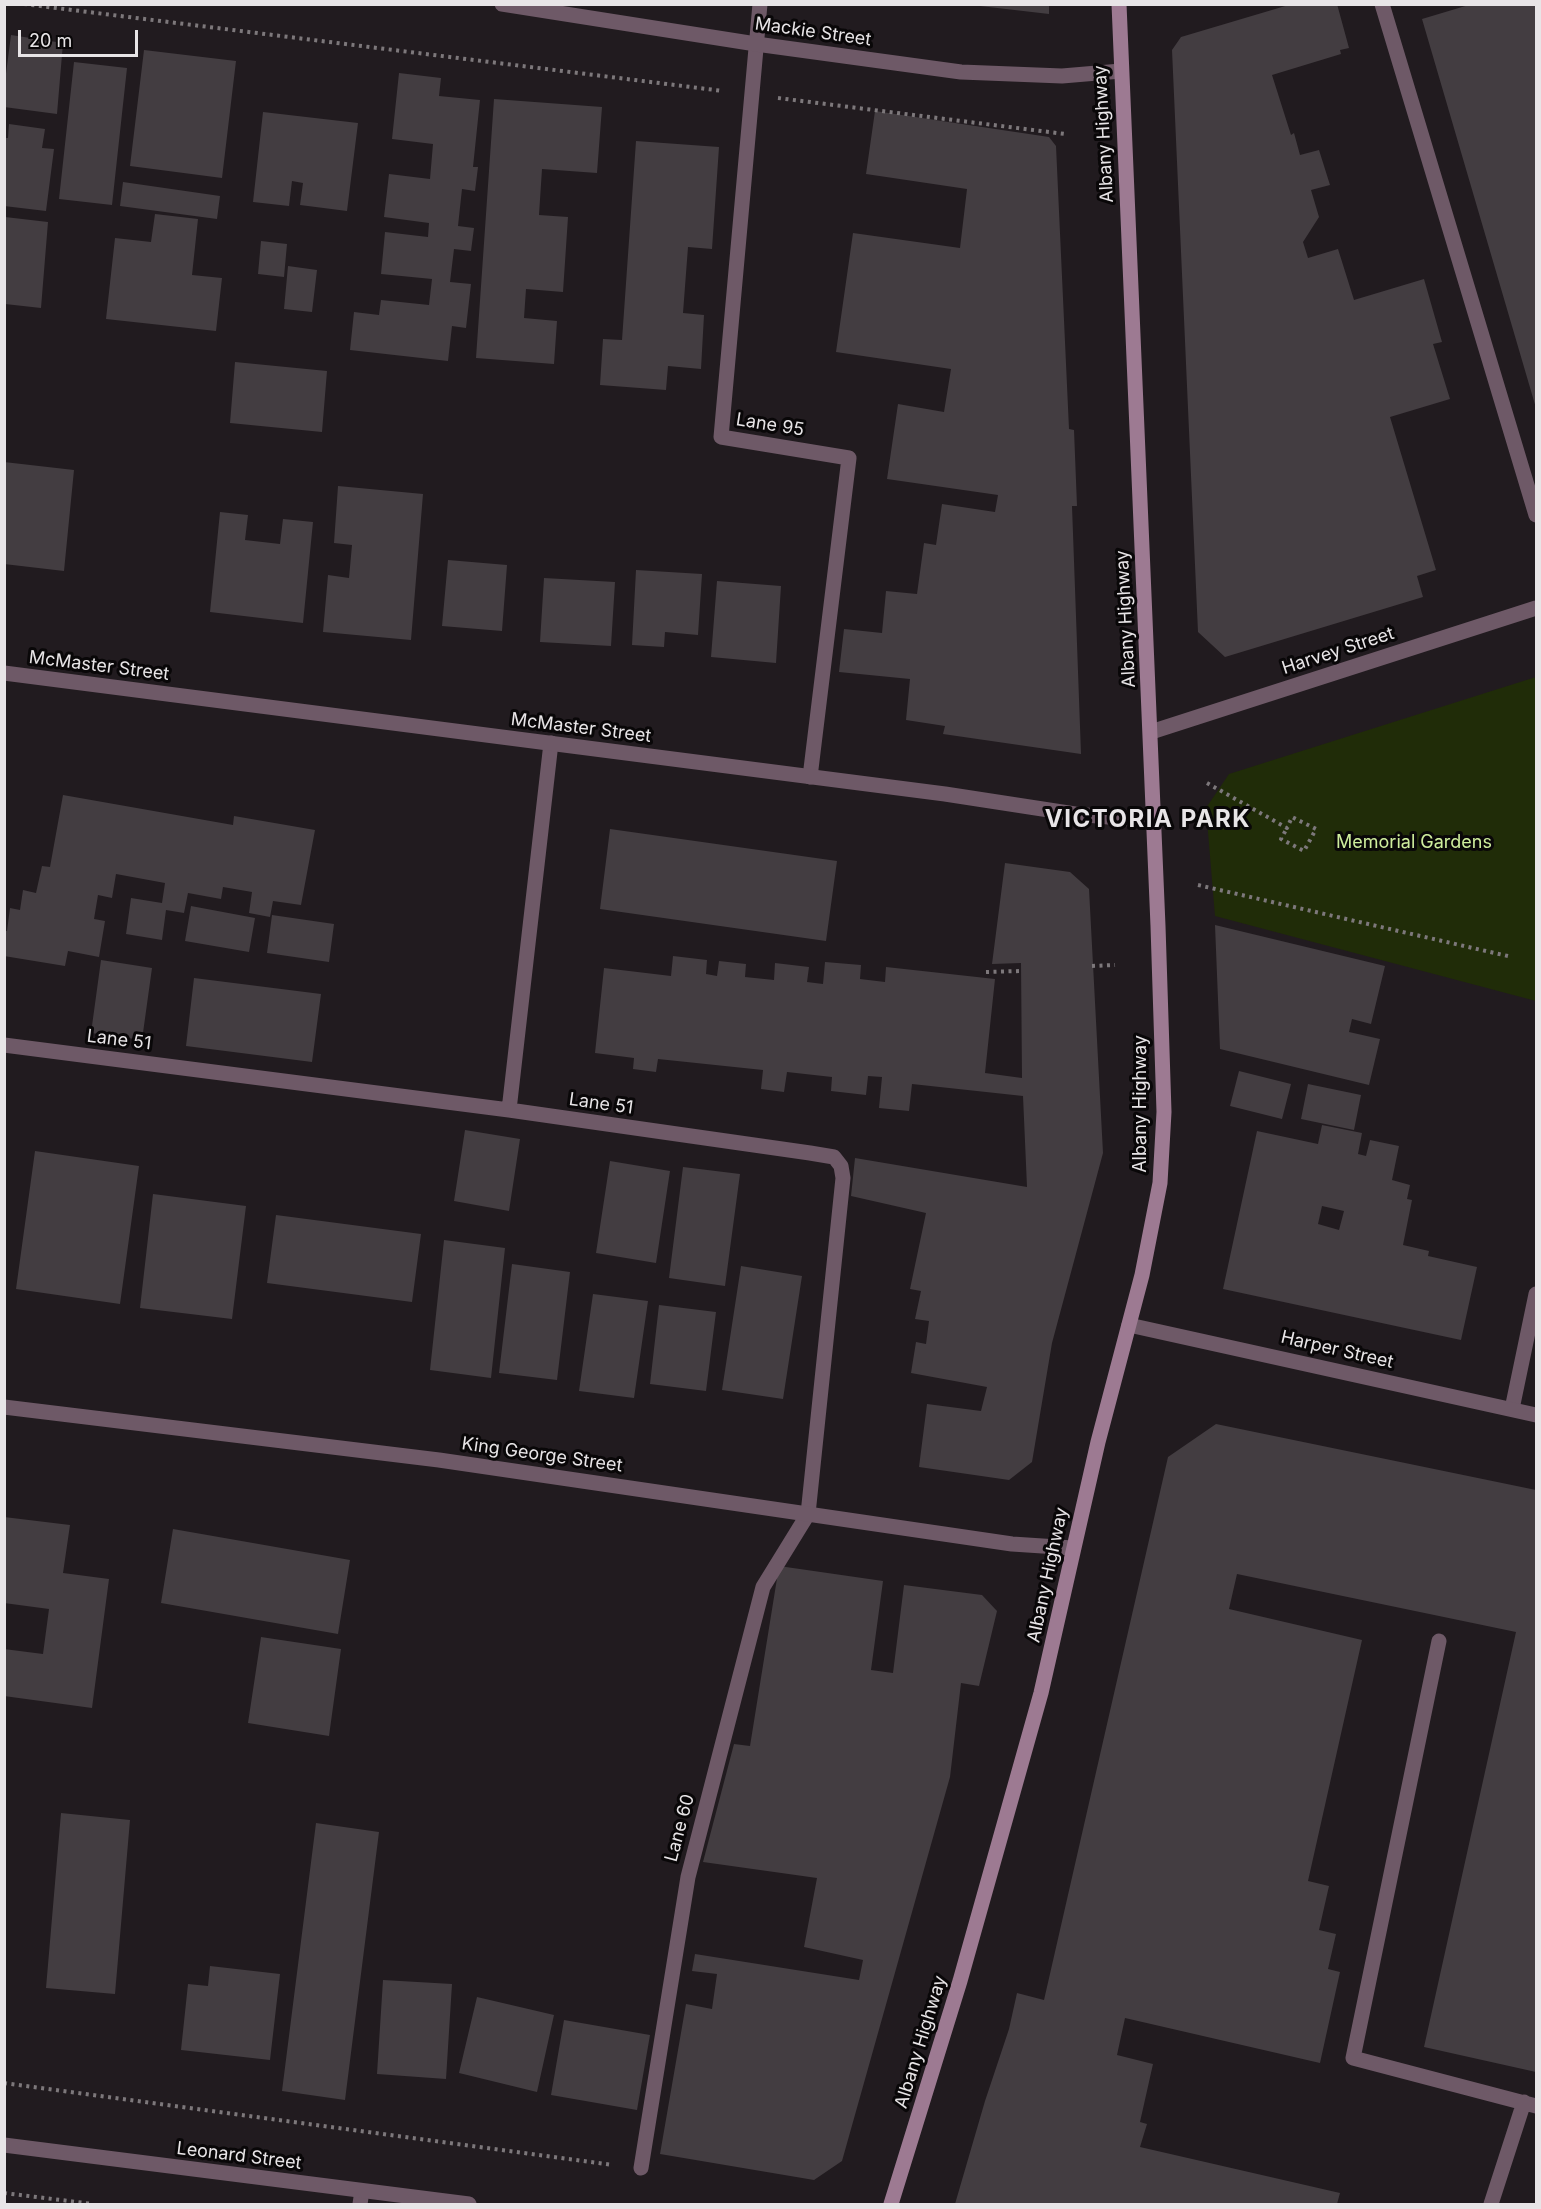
<!DOCTYPE html>
<html>
<head>
<meta charset="utf-8">
<style>
  body { margin:0 }
  #map { position:relative; width:1541px; height:2209px; overflow:hidden; background:#211b1f; font-family:Inter,sans-serif }
  canvas { display:block }
  .frame { position:absolute; inset:0; border:6px solid #e8e5e7; pointer-events:none }
  .scale { position:absolute; left:18px; top:30px; width:120px; height:27px; box-sizing:border-box; border:3px solid #e8e5e7; border-top:0; padding-left:8px; font-size:18px; line-height:21px; white-space:nowrap; color:#e8e5e7; -webkit-text-stroke:4px #090708; paint-order:stroke }
</style>
</head>
<body>
<div id="map">
<canvas width="1541" height="2209"></canvas>
<div class="frame"></div>
<div class="scale">20 m</div>
</div>
<script>
const ctx = document.querySelector('canvas').getContext('2d');
ctx.lineJoin = 'round';
function fill(path, color) { ctx.fillStyle = color; ctx.fill(path, 'evenodd'); }
const toPath = rows => new Path2D(rows.map(r => 'M' + r).join(''));
function stroke(path, color, width, dash) { ctx.strokeStyle = color; ctx.lineWidth = width; ctx.lineCap = dash ? 'butt' : 'round'; ctx.setLineDash(dash || []); ctx.stroke(path); }
function write(font, color, halo, rows, align = 'center') {
  ctx.font = font + ' Inter,sans-serif'; ctx.lineWidth = 6; ctx.setLineDash([]); ctx.textBaseline = 'middle'; ctx.strokeStyle = halo; ctx.fillStyle = color; for (const [text, x, y, turn = 0] of rows) {
    ctx.save(); ctx.translate(x, y); ctx.rotate((+turn || 0) * Math.PI / 180); ctx.textAlign = isNaN(turn) ? turn : align; if (halo) ctx.strokeText(text, 0, 0); ctx.fillText(text, 0, 0); ctx.restore();
  }
}
fill(toPath([
  [1536,677,1536,1001,1215,916,1206,808,1229,774]
]), '#202c08');
fill(toPath([
  [981,4,1049,4,1049,14,980,6],
  [1292,4,1337,4,1349,48,1340,50,1341,54,1272,75,1291,135,1294,133,1300,155,1319,150,1330,185,1311,190,1319,217,1303,242,1308,258,1338,249,1354,300,1424,279,1442,342,1433,344,1450,399,1390,417,1436,570,1417,576,1423,597,1225,657,1198,632,1172,50,1181,37],
  [1472,4,1536,4,1536,408,1422,19],
  [11,35,63,43,57,114,4,107,4,89],
  [144,50,236,61,222,178,130,166],
  [74,62,127,68,112,205,59,199],
  [399,73,441,78,439,96,480,100,473,167,478,167,475,191,462,189,458,226,474,228,471,251,454,249,450,282,471,284,466,328,452,326,448,361,350,350,354,312,379,315,381,300,429,305,432,279,381,274,385,232,428,237,429,223,384,217,389,174,430,179,433,144,392,139],
  [494,99,602,107,597,173,542,169,539,215,568,217,563,292,526,289,524,318,557,321,554,364,476,358],
  [875,111,1049,137,1056,146,1069,429,1074,430,1077,506,1072,506,1081,754,943,734,945,726,906,720,910,679,839,672,844,629,882,633,886,591,917,594,924,543,936,545,942,504,995,512,998,495,887,479,898,404,944,412,951,369,836,352,853,233,960,248,967,189,866,174],
  [263,112,358,123,347,211,300,205,303,183,292,181,289,206,253,202],
  [9,124,45,129,42,148,54,149,46,211,4,206,4,138,8,138],
  [636,141,719,147,712,249,688,247,683,313,704,315,701,369,668,366,666,390,600,385,603,339,622,340],
  [123,182,220,196,217,219,120,206],
  [155,214,198,219,192,275,222,278,216,331,106,319,115,238,151,242],
  [5,217,48,222,41,308,5,304],
  [261,241,287,244,284,277,258,274],
  [288,266,317,270,312,312,284,309],
  [235,362,327,371,322,432,230,423],
  [4,462,74,470,64,571,4,564],
  [338,486,423,494,411,640,323,632,328,575,349,578,352,545,334,543],
  [220,512,248,515,245,540,280,544,283,519,313,522,303,623,210,612],
  [448,560,507,565,502,631,442,626],
  [636,570,702,574,698,635,665,632,664,647,632,645],
  [544,578,615,582,611,646,540,642],
  [717,581,781,586,776,663,711,657],
  [63,795,233,825,234,816,315,830,301,905,273,901,270,917,249,913,252,892,223,887,221,899,188,893,184,913,166,910,162,940,126,934,131,898,162,903,165,883,116,874,112,898,98,895,94,919,105,921,99,957,68,951,65,966,4,956,4,931,7,931,10,908,20,910,23,890,36,893,42,866,50,867],
  [610,829,837,861,826,941,600,909],
  [1005,863,1070,872,1089,889,1103,1153,1052,1343,1032,1462,1009,1480,919,1467,927,1404,981,1411,987,1387,911,1373,916,1342,926,1344,929,1321,915,1319,921,1291,910,1289,926,1213,851,1196,855,1158,1027,1187,1023,1096,912,1084,909,1111,879,1108,882,1077,868,1076,866,1095,831,1091,832,1077,787,1072,784,1092,761,1089,763,1070,658,1059,656,1072,633,1069,634,1058,595,1053,604,968,671,976,673,956,707,960,706,974,717,976,719,961,746,964,745,977,774,980,775,963,809,967,807,982,823,984,825,962,861,965,860,979,885,982,886,967,995,979,985,1073,1022,1078,1021,963,992,964],
  [191,906,255,918,249,952,185,941],
  [272,915,334,924,329,962,267,953],
  [1215,925,1385,966,1371,1024,1352,1019,1349,1032,1380,1039,1369,1085,1220,1049],
  [101,960,152,968,142,1040,91,1033],
  [194,978,321,994,312,1062,186,1046],
  [1239,1071,1291,1084,1282,1119,1230,1106],
  [1308,1084,1361,1095,1354,1130,1301,1119],
  [1322,1125,1362,1133,1358,1154,1366,1156,1370,1140,1399,1146,1392,1180,1410,1185,1407,1199,1412,1200,1403,1245,1429,1251,1428,1256,1477,1267,1461,1340,1223,1289,1257,1131,1318,1144],
  [1322,1206,1344,1211,1339,1230,1318,1224],
  [465,1130,520,1139,509,1211,454,1201],
  [35,1151,139,1166,120,1304,16,1289],
  [610,1161,670,1171,656,1263,596,1253],
  [683,1167,740,1174,725,1286,669,1278],
  [153,1194,246,1206,232,1319,140,1308],
  [276,1215,421,1234,412,1302,267,1283],
  [444,1240,505,1248,491,1378,430,1370],
  [512,1264,570,1272,557,1380,499,1373],
  [741,1266,802,1276,783,1399,722,1390],
  [593,1294,648,1301,634,1398,579,1391],
  [659,1305,716,1312,706,1391,650,1384],
  [1216,1424,1536,1490,1536,2072,1424,2047,1516,1632,1237,1574,1229,1609,1362,1640,1308,1881,1329,1886,1319,1930,1336,1934,1328,1969,1340,1972,1320,2063,1125,2018,1117,2055,1153,2064,1140,2122,1147,2124,1140,2147,1340,2193,1337,2204,955,2204,985,2101,1009,2029,1017,1993,1044,2000,1168,1457],
  [4,1517,70,1525,63,1573,109,1579,92,1708,4,1696,4,1649,43,1654,49,1609,4,1603],
  [173,1529,350,1560,338,1634,161,1603],
  [779,1566,883,1581,871,1670,893,1673,904,1585,982,1595,997,1611,979,1686,961,1683,950,1777,842,2161,814,2180,660,2154,686,2004,712,2009,717,1974,692,1971,695,1954,859,1980,863,1960,804,1947,817,1878,703,1862,734,1744,750,1746],
  [261,1637,341,1649,329,1736,248,1723],
  [61,1813,130,1820,115,1994,46,1988],
  [316,1823,379,1832,345,2100,282,2091],
  [210,1966,280,1974,270,2060,181,2050,188,1984,208,1986],
  [383,1980,452,1984,446,2079,377,2074],
  [477,1997,554,2015,537,2092,459,2073],
  [564,2020,650,2035,637,2110,551,2095]
]), '#433d41');
stroke(toPath([
  [24,4,723,91],
  [778,98,1065,134],
  [1207,783,1287,828,1292,817,1316,829,1304,851,1281,839,1287,828],
  [1198,885,1512,957],
  [1092,966,1115,965],
  [986,972,1021,971],
  [4,2083,613,2165],
  [4,2193,93,2204]
]), '#7d787b', 4, [3, 4.5]);
stroke(toPath([
  [760,4,721,437,849,458,810,777],
  [1382,4,1536,515],
  [4,1045,509,1110,810,1153,834,1157,841,1166,843,1178,808,1514,763,1587,688,1877,641,2168],
  [509,1110,551,743],
  [1512,1409,1536,1294],
  [1439,1641,1353,2058,1536,2106],
  [360,2204,362,2191],
  [1491,2204,1524,2102]
]), '#6e5967', 15);
stroke(toPath([
  [502,4,756,44,961,72,1062,76,1121,71],
  [4,673,945,794,1075,814,1153,821],
  [1151,732,1536,608],
  [1129,1325,1536,1415],
  [4,1407,439,1460,1012,1544,1073,1548],
  [4,2145,469,2204]
]), '#6e5967', 15);
stroke(toPath([
  [891,2204,960,1981,1041,1693,1098,1442,1142,1275,1160,1183,1164,1112,1158,926,1119,4]
]), '#9d7a92', 15);
write('18px', '#e8e5e7', '#090708', [
  ["Mackie Street",813,32,8],
  ["Albany Highway",1104,134,-93],
  ["Lane 95",770,425,9],
  ["Albany Highway",1126,619,-93],
  ["Harvey Street",1338,651,-18],
  ["McMaster Street",99,666,7],
  ["McMaster Street",581,728,7],
  ["Lane 51",119,1040,7],
  ["Lane 51",601,1104,8],
  ["Albany Highway",1141,1104,-90],
  ["Harper Street",1337,1350,13],
  ["King George Street",542,1455,8],
  ["Albany Highway",1048,1575,-78],
  ["Lane 60",680,1828,-75],
  ["Albany Highway",921,2042,-73],
  ["Leonard Street",239,2156,7]
]);
write('18px', '#cfee9d', '#090708', [
  ["Memorial Gardens",1414,843]
]);
ctx.letterSpacing = '1.5px';
write('bold 24px', '#e8e5e7', '#090708', [
  ["VICTORIA PARK",1148,820]
]);
ctx.letterSpacing = '0px';
</script>
</body>
</html>
